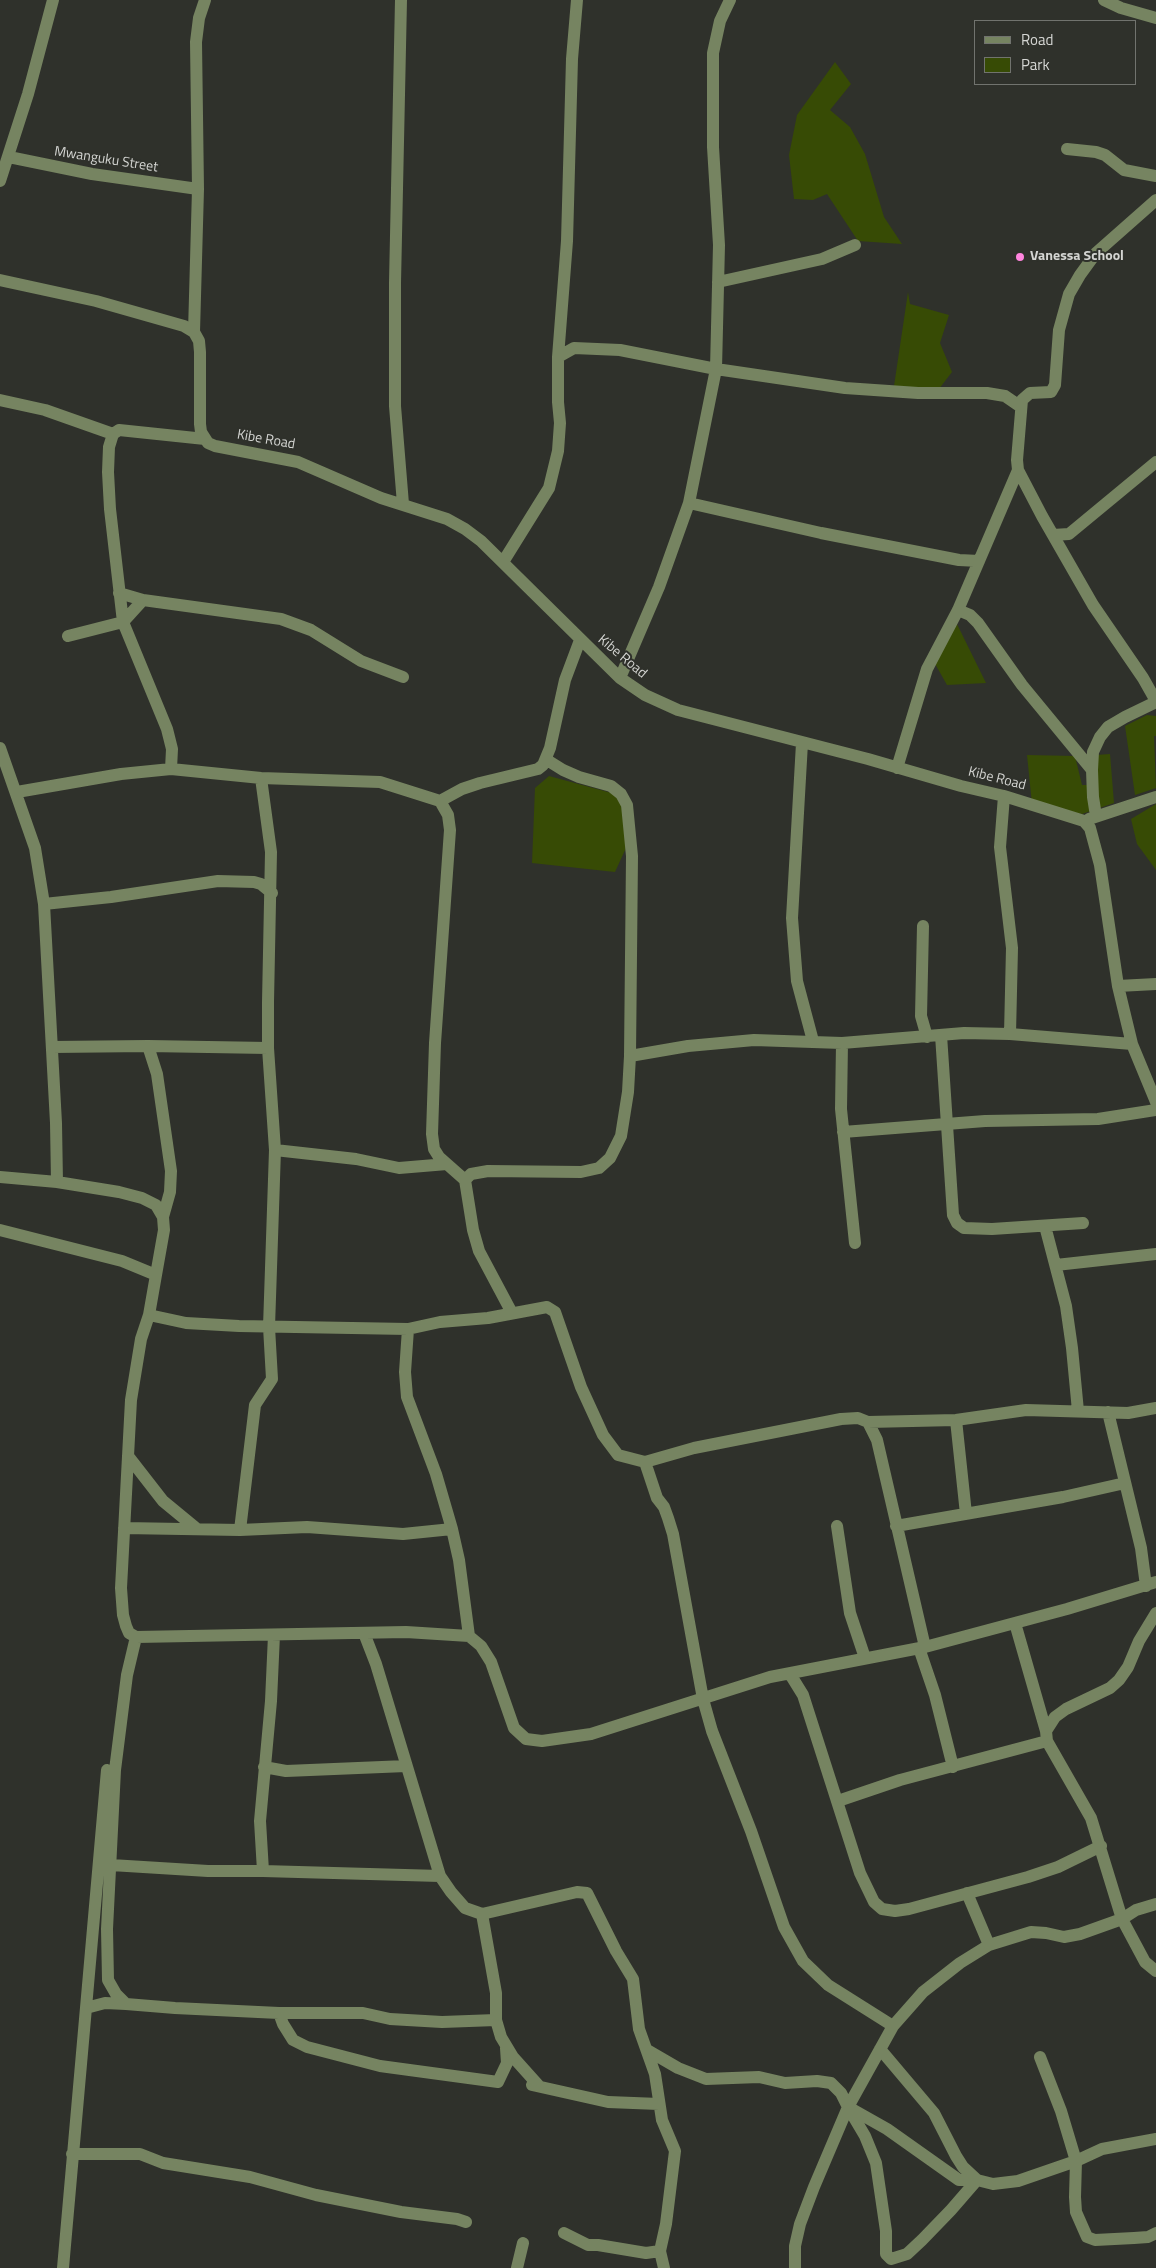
<!DOCTYPE html>
<html>
<head>
<meta charset="utf-8">
<style>
  body { margin:0 }
  #map { position:relative; width:1156px; height:2268px; overflow:hidden; background:#2f312b; font-family:"Titillium Web",sans-serif }
  canvas { display:block }
  .legend { position:absolute; left:974px; top:20px; width:162px; height:65px; box-sizing:border-box; background:#2f312b; border:1px solid #71736e; margin:0; padding:6px 9px; list-style:none; font-size:15px; color:#d4d5d2 }
  .legend li { display:flex; align-items:center; gap:10px; height:25px }
  .legend b { width:25px; border:1px solid #71736e }
</style>
</head>
<body>
<div id="map">
<canvas width="1156" height="2268"></canvas>
<ul class="legend">
<li><b style="height:6px;background:#768461"></b>Road</li>
<li><b style="height:14px;background:#374b05"></b>Park</li>
</ul>
</div>
<script>
const ctx = document.querySelector('canvas').getContext('2d');
ctx.lineJoin = 'round';
function fill(path, color) { ctx.fillStyle = color; ctx.fill(path, 'evenodd'); }
const toPath = rows => new Path2D(rows.map(r => 'M' + r).join(''));
function stroke(path, color, width, dash) { ctx.strokeStyle = color; ctx.lineWidth = width; ctx.lineCap = dash ? 'butt' : 'round'; ctx.setLineDash(dash || []); ctx.stroke(path); }
function write(font, color, halo, rows, align = 'center') {
  ctx.font = font + ' "Titillium Web",sans-serif'; ctx.lineWidth = 4; ctx.setLineDash([]); ctx.textBaseline = 'middle'; ctx.strokeStyle = halo; ctx.fillStyle = color; for (const [text, x, y, turn = 0] of rows) {
    ctx.save(); ctx.translate(x, y); ctx.rotate((+turn || 0) * Math.PI / 180); ctx.textAlign = isNaN(turn) ? turn : align; if (halo) ctx.strokeText(text, 0, 0); ctx.fillText(text, 0, 0); ctx.restore();
  }
}
fill(toPath([
  [835,62,851,84,830,110,850,127,865,154,884,217,902,244,858,241,827,194,813,200,794,199,789,155,797,115],
  [908,292,910,304,949,315,940,343,952,372,939,389,894,386],
  [956,622,986,683,947,685,934,662],
  [1147,715,1156,716,1156,736,1154,736,1156,788,1135,795,1125,726],
  [1110,754,1114,803,1082,814,1032,804,1027,755,1075,756,1082,785,1097,785,1096,755],
  [549,776,619,795,625,822,626,848,615,872,532,863,535,788],
  [1156,804,1156,870,1137,844,1131,819]
]), '#374b05');
stroke(toPath([
  [401,0,395,283,395,406,403,504],
  [1104,0,1121,8,1156,18],
  [1067,149,1096,152,1105,155,1124,170,1156,176],
  [9,157,92,174,198,189],
  [0,181,28,94,53,0],
  [1156,200,1096,253,1080,275,1069,294,1059,330,1055,385,1051,392,1030,393,1022,400,1017,460,1018,470,1042,516,1093,605,1143,678,1156,701],
  [0,280,96,301,184,326,194,332,199,341,200,352,200,424,201,432,208,443,215,446,298,462,381,498,447,519,465,529,481,541,620,678,645,695,678,710,868,759,961,786,1004,796,1084,821,1090,828,1100,865,1118,986,1132,1044,1156,1102],
  [718,282,822,259,855,245],
  [194,332,198,189,196,42,199,18,205,0],
  [558,357,574,348,620,350,716,369,845,388,918,393,987,393,1005,396,1021,407],
  [0,400,45,410,113,434],
  [689,503,821,533,959,560,979,561],
  [1053,535,1069,534,1156,462],
  [503,562,549,488,558,451,560,423,558,402,558,357,567,241,572,59,577,0],
  [119,593,143,600,281,619,311,630,361,661,403,677],
  [958,610,970,615,978,623,1022,685,1092,770],
  [68,636,123,622,143,600],
  [620,678,659,587,689,503,716,369,719,245,713,147,713,53,720,21,730,0],
  [802,743,792,918,797,981,813,1041],
  [0,748,35,848,44,904,56,1123,57,1182],
  [897,768,927,669,958,610,1018,470],
  [171,769,172,749,167,729,123,622,110,509,108,472,109,447,113,434,119,430,205,439],
  [17,792,121,774,171,769,261,778,380,782,440,801,448,815,450,830,435,1043,432,1134,434,1149,439,1157,465,1180],
  [1004,796,1000,847,1012,948,1010,1034],
  [440,801,462,789,480,783,538,769,543,765,550,748,565,680,580,640],
  [1096,816,1093,797,1092,770,1093,752,1100,737,1108,727,1125,717,1156,702],
  [1089,819,1156,797],
  [44,904,111,897,218,881,254,882,261,884,272,893],
  [923,926,921,1016,927,1037],
  [1118,986,1156,984],
  [941,1035,953,1215,957,1223,964,1228,992,1229,1083,1223],
  [842,1043,841,1109,855,1243],
  [148,1046,157,1074,171,1171,170,1192,163,1217],
  [52,1047,148,1046,268,1048],
  [630,1056,688,1046,754,1040,842,1043,964,1033,1010,1034,1132,1044],
  [843,1132,985,1121,1098,1119,1156,1110],
  [275,1150,356,1159,399,1168,447,1164],
  [0,1177,57,1182,119,1192,142,1198,156,1205,163,1217,164,1230,156,1275,149,1315,141,1339,131,1400,121,1588,123,1615,126,1626,129,1633,136,1637,406,1632,469,1636,481,1646,491,1662,514,1728,526,1739,542,1741,591,1734,770,1677,925,1647,1067,1609,1156,1582],
  [1045,1226,1066,1306,1072,1348,1078,1411],
  [0,1230,122,1261,156,1275],
  [1056,1265,1156,1254],
  [512,1313,479,1251,473,1230,465,1180,471,1174,488,1171,581,1172,599,1168,610,1158,621,1136,628,1092,630,1056,632,856,627,805,621,794,611,786,579,777,563,770,547,760],
  [149,1315,186,1323,239,1326,408,1329,440,1322,488,1318,547,1307,555,1312,581,1387,603,1435,618,1455,645,1462,657,1498,664,1507,668,1518,673,1534,703,1699,712,1731,751,1831,784,1927,803,1961,828,1985,893,2026],
  [408,1329,405,1372,407,1397,436,1474,452,1529,459,1560,469,1636],
  [1108,1412,1141,1548,1146,1586],
  [956,1420,966,1514],
  [868,1422,877,1440,925,1647],
  [128,1456,163,1501,197,1529],
  [645,1462,694,1448,841,1419,858,1418,868,1422,956,1420,1026,1410,1128,1413,1156,1408],
  [837,1526,850,1613,865,1658],
  [896,1526,1063,1497,1125,1483],
  [124,1528,240,1530,307,1527,403,1534,452,1529],
  [240,1530,255,1405,272,1379,269,1327,275,1150,268,1048,268,1002,271,852,261,778],
  [1156,1613,1139,1641,1128,1667,1119,1680,1110,1688,1066,1709,1055,1717,1046,1731,1047,1741,1091,1818,1122,1919,1145,1962,1156,1971],
  [1015,1623,1046,1731],
  [364,1633,376,1664,440,1876,451,1892,465,1908,482,1914,577,1892,587,1893,616,1951,633,1979,639,2029,655,2074,662,2120,675,2151,666,2224,660,2251,664,2268],
  [136,1637,127,1675,115,1770,107,1929,108,1980,116,1994,126,2004,175,2008,279,2013,363,2013,390,2019,442,2022,496,2020],
  [919,1648,935,1695,953,1767],
  [790,1674,803,1695,860,1873,874,1902,882,1909,895,1911,909,1909,1028,1877,1058,1867,1101,1846],
  [264,1767,286,1771,406,1766],
  [838,1801,900,1780,1047,1741],
  [111,1865,208,1871,263,1871,260,1821,271,1701,274,1635],
  [263,1871,440,1876],
  [967,1893,989,1945],
  [482,1914,496,1993,496,2020,501,2037,513,2057,539,2086],
  [86,2008,105,2003,126,2004],
  [279,2013,283,2024,293,2040,307,2047,380,2066,498,2082,507,2063,506,2048],
  [880,2049,934,2113,956,2156,963,2167,977,2180,993,2184,1018,2181,1076,2161,1102,2149,1156,2139],
  [647,2050,678,2068,706,2079,759,2077,785,2083,817,2081,831,2083,841,2093,848,2107,887,2129,959,2180,977,2180],
  [1040,2057,1061,2111,1076,2161,1075,2197,1076,2212,1087,2237,1095,2240,1134,2238,1148,2237,1156,2233],
  [532,2085,608,2102,659,2104],
  [849,2109,865,2136,876,2163,886,2231,886,2254,891,2259,907,2254,922,2240,951,2210,977,2180],
  [72,2154,140,2154,163,2163,250,2177,316,2195,401,2212,457,2219,466,2222],
  [564,2233,588,2245,598,2245,646,2253,660,2251],
  [63,2268,107,1770],
  [517,2268,523,2243],
  [795,2268,795,2246,800,2224,814,2187,848,2107,893,2026,923,1992,960,1963,989,1945,1031,1932,1046,1933,1064,1937,1080,1934,1122,1919,1136,1910,1156,1904]
]), '#768461', 12);
for (const [x, y, r, color] of [
  [1020,257,5,"#ff85de"]
]) { const dot = new Path2D(); dot.arc(x, y, r, 0, 2 * Math.PI); ctx.fillStyle = color; ctx.fill(dot); stroke(dot, '#2f312b', 2); }
write('14px', '#d4d5d2', '#2f312b', [
  ["Mwanguku Street",106,160,9],
  ["Kibe Road",266,440,10],
  ["Kibe Road",622,657,40],
  ["Kibe Road",997,779,14]
]);
write('bold 14px', '#d4d5d2', '#2f312b', [
  ["Vanessa School",1030,257]
], 'left');
</script>
</body>
</html>
